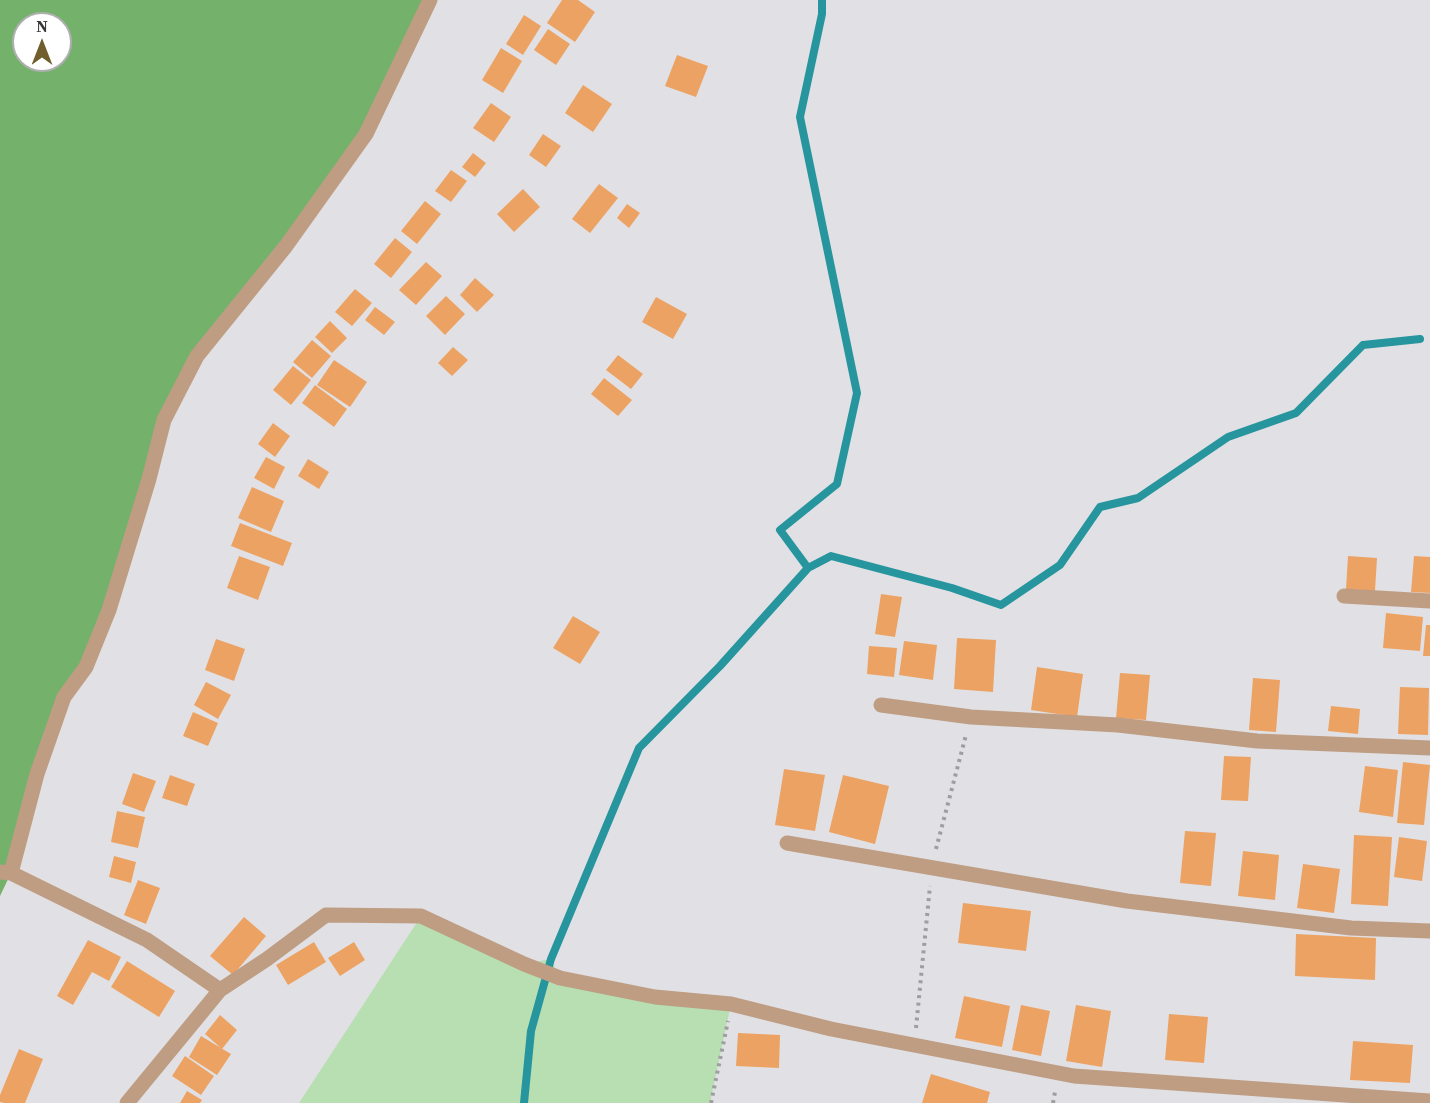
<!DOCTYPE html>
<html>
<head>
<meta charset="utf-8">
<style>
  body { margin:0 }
  #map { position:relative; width:1430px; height:1103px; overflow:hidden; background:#e1e1e5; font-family:"Source Serif 4",serif }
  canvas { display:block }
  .north { position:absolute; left:12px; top:12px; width:60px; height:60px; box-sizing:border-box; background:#fff; border:2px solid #afafb0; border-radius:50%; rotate:0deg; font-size:16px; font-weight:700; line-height:24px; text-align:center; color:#38383a }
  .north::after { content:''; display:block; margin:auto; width:21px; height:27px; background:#705e2c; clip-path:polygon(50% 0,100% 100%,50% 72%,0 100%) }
</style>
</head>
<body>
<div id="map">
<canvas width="1430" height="1103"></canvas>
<div class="north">N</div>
</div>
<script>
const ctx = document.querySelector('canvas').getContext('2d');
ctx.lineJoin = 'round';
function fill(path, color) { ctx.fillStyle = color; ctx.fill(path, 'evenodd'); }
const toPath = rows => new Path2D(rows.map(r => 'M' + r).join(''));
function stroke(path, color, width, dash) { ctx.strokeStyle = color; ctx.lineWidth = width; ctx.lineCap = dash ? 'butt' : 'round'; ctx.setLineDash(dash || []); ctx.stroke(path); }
fill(toPath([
  [421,916,524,964,551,959,560,978,731,1004,710,1103,299,1103]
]), '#b8dfb2');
fill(toPath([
  [0,0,430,0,366,134,197,356,164,420,109,610,64,697,11,873,0,896],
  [24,24,60,24,60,60,24,60]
]), '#74b16b');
stroke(toPath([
  [808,568,831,556,952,588,1001,605,1060,565,1100,507,1138,498,1228,437,1296,413,1363,345,1420,339],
  [524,1103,531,1031,551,959,639,748,720,666,808,568,780,530,837,484,857,393,800,117,822,14,822,0]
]), '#27959d', 8);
fill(toPath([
  [562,0,578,0,595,12,575,42,547,23],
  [524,15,541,26,523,55,506,44],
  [548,29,570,44,556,65,534,50],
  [501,48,522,61,503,93,482,80],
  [677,55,708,66,696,97,665,86],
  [583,85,612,104,593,132,565,113],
  [491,103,511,117,494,142,473,128],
  [543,134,561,146,546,167,529,155],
  [473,153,486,163,475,177,462,167],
  [451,170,467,181,451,202,435,191],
  [599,184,618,198,590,233,572,219],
  [523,189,540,207,514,232,497,214],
  [425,201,441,214,417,244,401,231],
  [627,204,640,213,629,228,617,218],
  [395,238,412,252,391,278,374,264],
  [426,262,442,276,416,305,399,290],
  [475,278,494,295,477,312,460,295],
  [355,289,372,303,352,326,335,312],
  [446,296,465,314,445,335,426,316],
  [656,297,687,314,673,339,642,322],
  [375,307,395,322,384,335,365,320],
  [330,321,347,338,332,353,315,337],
  [312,340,331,356,312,378,293,362],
  [453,347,468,360,452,376,438,363],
  [618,355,643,374,631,389,606,370],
  [334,360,367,382,350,407,317,385],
  [293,366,311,380,291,405,273,390],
  [604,378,632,400,618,416,591,394],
  [315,385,347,409,334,427,302,403],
  [273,423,290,436,275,457,258,444],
  [266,457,285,467,274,489,254,478],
  [308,459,329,472,319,489,298,476],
  [252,487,284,501,271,532,238,518],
  [240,523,292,543,283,566,231,546],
  [239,556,270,567,258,600,227,588],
  [1348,556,1377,558,1375,591,1346,589],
  [1414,556,1430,557,1430,593,1411,592],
  [881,594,902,597,895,637,875,634],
  [1386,613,1423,617,1420,651,1383,648],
  [573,616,600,632,580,664,553,648],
  [1426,625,1430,625,1430,656,1423,656],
  [957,638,996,640,993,692,954,689],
  [216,639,245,649,234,681,205,670],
  [904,641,937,645,933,680,899,675],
  [869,646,897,648,894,677,867,674],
  [1037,667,1083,674,1077,717,1031,710],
  [1120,673,1150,675,1146,720,1116,718],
  [1253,678,1280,680,1276,732,1249,730],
  [206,682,231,695,218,719,194,705],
  [1400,687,1429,688,1428,735,1398,734],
  [1331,706,1360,709,1358,734,1328,731],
  [193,712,218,723,208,746,183,736],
  [1224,756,1251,757,1248,801,1221,800],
  [1403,762,1430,765,1424,825,1397,823],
  [1365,766,1398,770,1393,817,1359,812],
  [784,769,825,775,815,831,775,825],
  [133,773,156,781,144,812,122,804],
  [170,775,195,784,187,806,162,798],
  [843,775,889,786,875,844,829,832],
  [117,811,145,817,138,848,111,842],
  [1185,831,1216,833,1211,886,1180,883],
  [1354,835,1392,837,1388,906,1351,904],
  [1399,837,1427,841,1422,881,1394,877],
  [1243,851,1279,855,1275,900,1238,896],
  [114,856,136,862,131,883,109,877],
  [1303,864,1340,869,1334,913,1297,908],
  [138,880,160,888,146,924,124,915],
  [963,903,1031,911,1026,951,958,943],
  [244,917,266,936,233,975,210,956],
  [1296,934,1376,938,1375,980,1295,976],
  [88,940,121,957,109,981,92,972,73,1005,57,996],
  [314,942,326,962,288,985,276,965],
  [354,942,365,960,340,976,328,958],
  [127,961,175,991,159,1017,111,987],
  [964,996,1010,1006,1002,1047,955,1038],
  [1021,1005,1050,1011,1041,1056,1012,1050],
  [1076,1005,1111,1011,1102,1067,1066,1061],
  [1169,1014,1208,1017,1204,1063,1165,1060],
  [220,1015,237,1030,222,1049,205,1034],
  [738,1033,780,1035,779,1068,736,1066],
  [201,1036,231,1054,217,1075,189,1057],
  [1353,1041,1413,1045,1410,1083,1350,1080],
  [19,1049,43,1059,25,1103,4,1103,0,1102,0,1095],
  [185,1056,214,1076,201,1095,172,1076],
  [931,1074,990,1092,987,1103,922,1103],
  [187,1091,202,1100,200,1103,180,1103]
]), '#eca263');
stroke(toPath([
  [936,849,966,735],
  [916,1028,930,886],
  [711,1103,728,1021],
  [1053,1103,1055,1092]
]), '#9e9ea1', 4, [3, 4.5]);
stroke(toPath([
  [1344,596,1430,601],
  [881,705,971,717,1118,725,1257,741,1430,748],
  [787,843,1127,901,1351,928,1430,931],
  [0,872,11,873,147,940,220,990],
  [11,873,37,774,64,697,86,667,109,610,149,479,164,420,197,356,286,246,366,134,430,0],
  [127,1103,220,990,267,959,326,915,421,916,524,964,560,978,655,997,731,1004,831,1029,1074,1076,1430,1101]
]), '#be9d83', 15);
</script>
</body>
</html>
